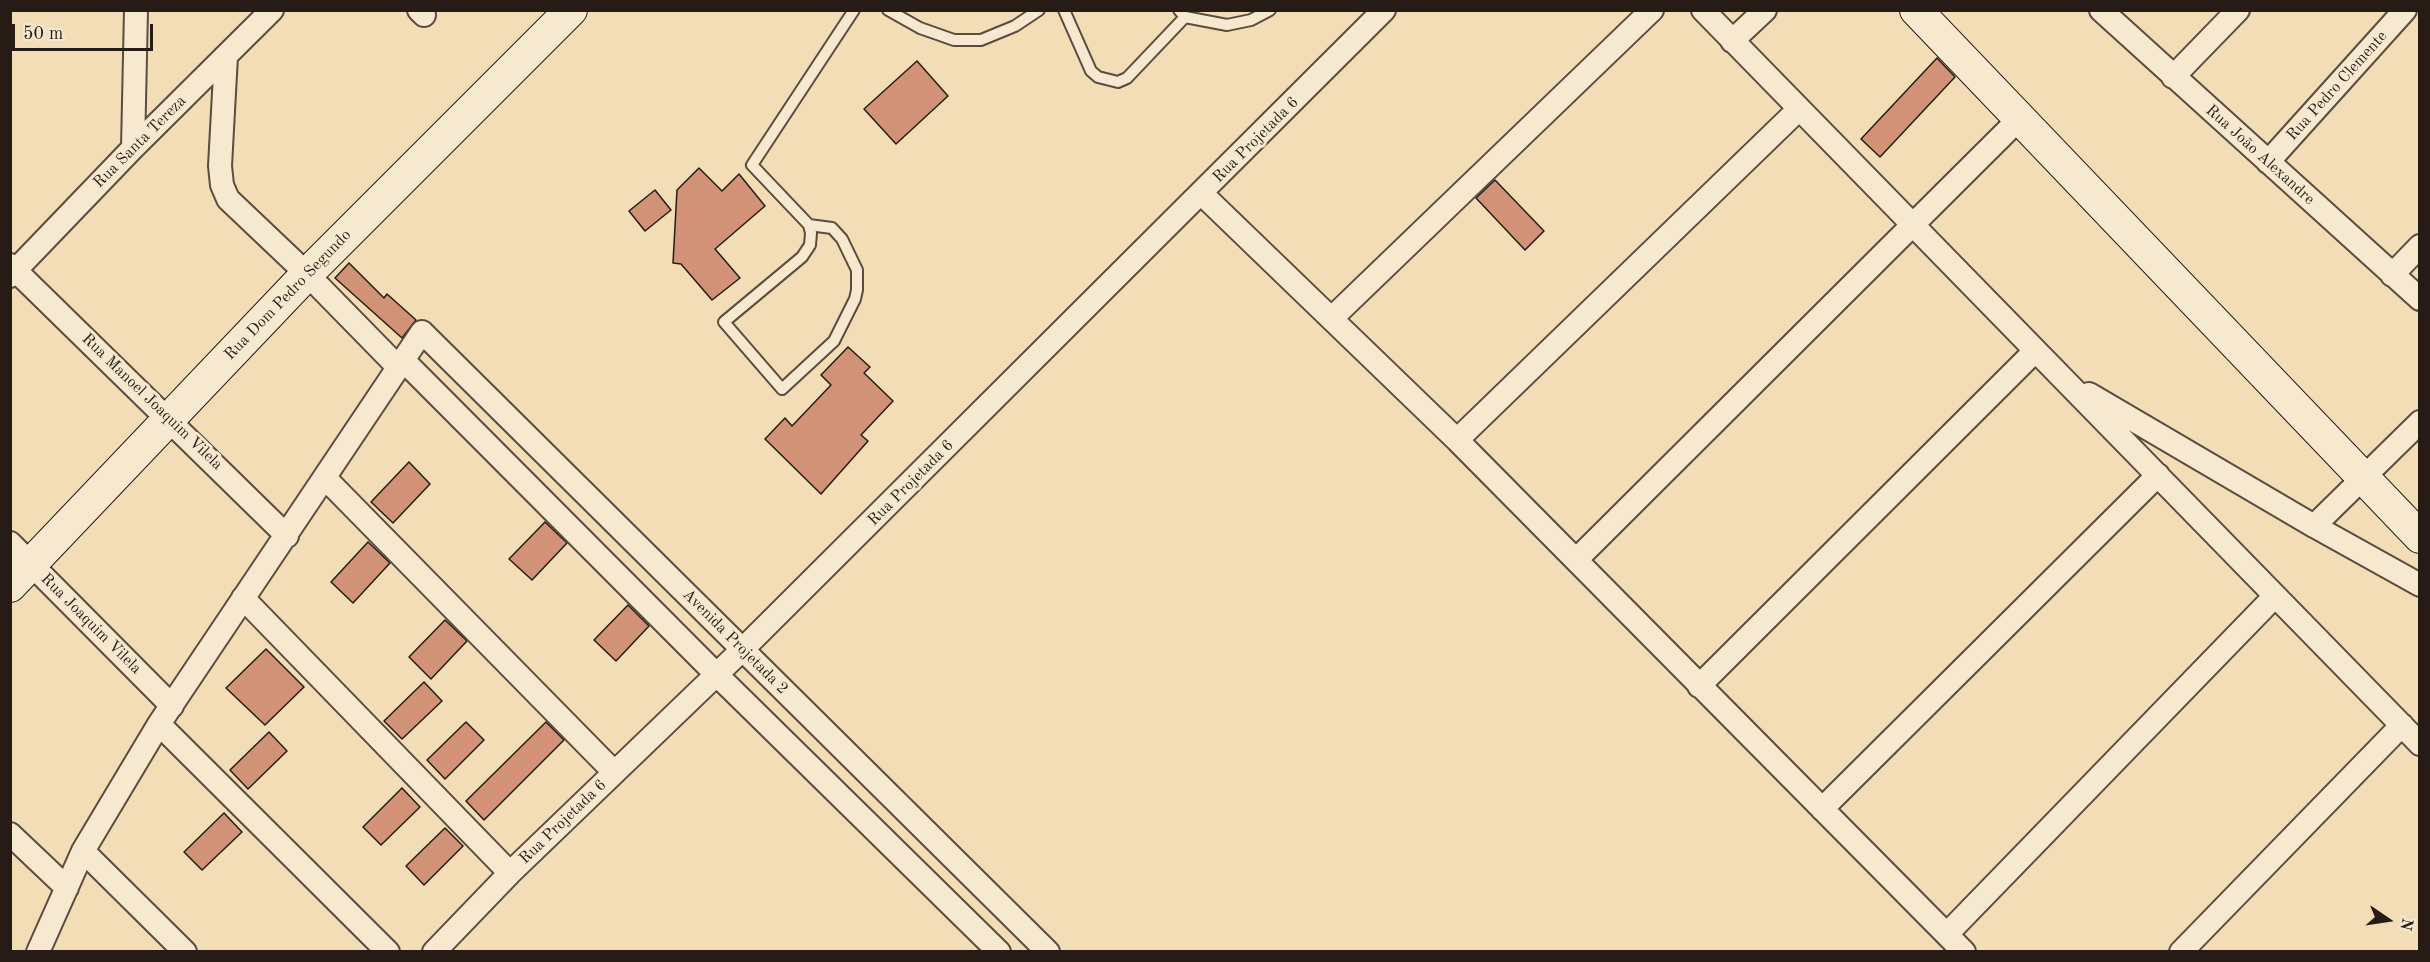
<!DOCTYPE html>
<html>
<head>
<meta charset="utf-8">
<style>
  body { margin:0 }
  #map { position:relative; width:2430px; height:962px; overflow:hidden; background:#f2ddb6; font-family:"Old Standard TT",serif }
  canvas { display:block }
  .frame { position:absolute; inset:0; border:12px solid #271b16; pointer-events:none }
  .north { position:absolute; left:2358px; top:890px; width:60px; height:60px; -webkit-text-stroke:4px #f7e9d0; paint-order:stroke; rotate:103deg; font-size:16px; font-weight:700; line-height:24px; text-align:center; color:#271b16 }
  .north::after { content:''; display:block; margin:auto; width:21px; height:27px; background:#271b16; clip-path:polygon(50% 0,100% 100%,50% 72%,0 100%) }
  .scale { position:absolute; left:12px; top:24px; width:141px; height:27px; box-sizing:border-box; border:3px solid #271b16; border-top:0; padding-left:8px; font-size:18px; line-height:21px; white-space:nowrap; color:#271b16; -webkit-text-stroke:4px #f7e9d0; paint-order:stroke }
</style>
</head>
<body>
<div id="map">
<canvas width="2430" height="962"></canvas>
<div class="frame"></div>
<div class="north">N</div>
<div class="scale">50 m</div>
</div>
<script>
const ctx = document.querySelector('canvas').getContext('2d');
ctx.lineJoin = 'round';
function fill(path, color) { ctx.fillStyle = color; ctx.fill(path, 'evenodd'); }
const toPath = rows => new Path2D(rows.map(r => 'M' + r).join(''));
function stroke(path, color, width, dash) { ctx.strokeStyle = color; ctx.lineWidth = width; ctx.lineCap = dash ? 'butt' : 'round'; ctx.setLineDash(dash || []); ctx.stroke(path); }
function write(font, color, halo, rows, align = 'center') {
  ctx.font = font + ' "Old Standard TT",serif'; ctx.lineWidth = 6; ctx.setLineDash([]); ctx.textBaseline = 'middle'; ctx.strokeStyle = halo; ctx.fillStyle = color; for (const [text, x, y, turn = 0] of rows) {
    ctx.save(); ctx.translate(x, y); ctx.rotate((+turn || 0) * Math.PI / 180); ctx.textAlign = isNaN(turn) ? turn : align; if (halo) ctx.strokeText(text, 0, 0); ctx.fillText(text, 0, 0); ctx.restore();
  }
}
const building = toPath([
  [1937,58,1955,77,1880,157,1861,139,1937,58],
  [917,61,948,96,896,144,864,109,917,61],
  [699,168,722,191,739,174,765,206,715,249,740,278,712,300,681,264,673,263,677,190,699,168],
  [1495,180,1544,231,1525,250,1476,198,1495,180],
  [655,190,671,210,645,231,629,211,655,190],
  [349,263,384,298,387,294,416,320,402,338,335,278,349,263],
  [848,347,870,367,864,373,893,401,861,435,868,441,821,494,765,439,785,418,792,426,831,385,821,375,848,347],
  [409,462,430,484,393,523,371,502,409,462],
  [545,522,567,543,532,580,509,559,545,522],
  [368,542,390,563,353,603,331,582,368,542],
  [628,605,649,626,616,661,594,640,628,605],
  [445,620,467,641,431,679,409,657,445,620],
  [266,649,304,687,265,725,226,688,266,649],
  [424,682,442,701,402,739,384,721,424,682],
  [466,722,484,740,445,779,427,760,466,722],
  [546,722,564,740,484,820,466,801,546,722],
  [269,732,287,751,248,789,230,770,269,732],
  [402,788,420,807,381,845,363,827,402,788],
  [224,813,242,832,202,870,184,852,224,813],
  [445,828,463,846,424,885,406,866,445,828]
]);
fill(building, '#d29278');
stroke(building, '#271b16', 1.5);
const lane = toPath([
  [888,10,920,28,954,40,981,40,1015,26,1039,10],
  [1064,10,1091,71,1098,77,1118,82,1127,78,1185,17],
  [1179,10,1185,17,1227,25,1251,20,1270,10],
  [809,225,832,228,842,239,857,270,857,290,855,299,834,341,782,389,724,322,802,257,810,245,811,233,809,225,752,165,854,10]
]);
const street = toPath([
  [419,10,424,15],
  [1703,10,2420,744],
  [2101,10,2420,299],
  [1732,41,1765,10],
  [226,56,220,166,222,185,228,199,307,274,399,368],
  [2173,77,2238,10],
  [133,148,136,10],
  [2268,162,2405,10],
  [1202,194,1457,440,1964,952],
  [10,265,287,536],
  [2392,275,2420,246],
  [10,276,133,148,272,10],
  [1332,318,1652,10],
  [404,361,716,674,999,952],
  [2089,394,2314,526,2420,585],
  [1457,440,1799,109],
  [325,478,614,772],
  [2314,526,2420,422],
  [10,543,172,706],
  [1576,560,2020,118],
  [243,598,510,873],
  [1699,686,2035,351],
  [159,724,388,952],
  [1822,809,2158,475],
  [10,834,67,888],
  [83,851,185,952],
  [1947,934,2275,596],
  [38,952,83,851,159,724,422,332,1048,952],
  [434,952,510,873,743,649,1384,10],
  [2181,952,2402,725]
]);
const secondary = toPath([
  [1916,10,2420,537],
  [10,586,307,274,571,10]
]);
stroke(lane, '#5a4c3e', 14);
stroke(street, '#5a4c3e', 26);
stroke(secondary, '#271b16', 34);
stroke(lane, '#f7e9d0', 10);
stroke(street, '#f7e9d0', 22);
stroke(secondary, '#f7e9d0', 32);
write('16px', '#271b16', '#f7e9d0', [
  ["Rua Pedro Clemente",2337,86,-48],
  ["Rua Projetada 6",1256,140,-45],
  ["Rua Santa Tereza",140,142,-45],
  ["Rua João Alexandre",2260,155,42],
  ["Rua Dom Pedro Segundo",288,295,-46],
  ["Rua Manoel Joaquim Vilela",152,402,44],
  ["Rua Projetada 6",911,483,-45],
  ["Rua Joaquim Vilela",91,624,45],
  ["Avenida Projetada 2",735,642,45],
  ["Rua Projetada 6",563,822,-44]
]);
</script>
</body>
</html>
